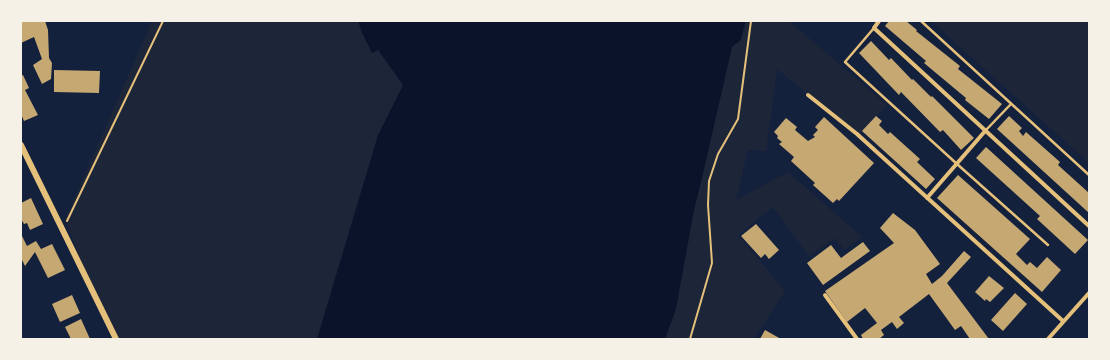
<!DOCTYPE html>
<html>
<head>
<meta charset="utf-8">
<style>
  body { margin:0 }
  #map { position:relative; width:1110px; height:360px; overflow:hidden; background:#14213d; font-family:"DejaVu Sans",sans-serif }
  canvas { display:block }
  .frame { position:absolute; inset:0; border:22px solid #f6f1e7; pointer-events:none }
</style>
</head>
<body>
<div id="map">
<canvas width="1110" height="360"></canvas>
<div class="frame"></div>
</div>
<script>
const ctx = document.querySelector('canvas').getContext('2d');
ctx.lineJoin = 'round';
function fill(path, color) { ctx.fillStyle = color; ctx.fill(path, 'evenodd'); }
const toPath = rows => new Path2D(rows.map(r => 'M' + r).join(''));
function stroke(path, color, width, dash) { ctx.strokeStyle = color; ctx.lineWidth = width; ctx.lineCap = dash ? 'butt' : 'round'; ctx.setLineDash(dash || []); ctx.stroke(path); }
fill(toPath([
  [152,21,789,21,887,105,858,136,777,69,766,151,748,150,736,200,788,172,862,237,844,250,835,238,809,256,773,207,738,235,785,291,754,339,112,339,65,220],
  [931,21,1089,21,1089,163]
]), '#1d2539');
fill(toPath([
  [358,21,738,21,702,178,694,210,676,309,665,339,317,339,378,135,403,85,378,50,372,53,363,35]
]), '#0b132b');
stroke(toPath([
  [722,47,736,37,740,21]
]), '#0b132b', 11);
fill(toPath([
  [21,21,45,21,48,30,49,58,52,63,51,79,42,84,33,65,42,59,34,37,21,43],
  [889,21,906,21,917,30,916,31,960,66,958,69,1002,104,989,119,965,100,966,98,924,63,926,61,885,26],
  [871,41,889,60,891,58,912,80,913,79,931,97,932,96,974,138,961,150,943,130,940,132,901,92,899,95,859,53],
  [54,70,100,71,99,93,54,92],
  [23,75,29,88,25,90,38,115,24,121,21,114,21,76],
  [876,116,882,121,879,125,888,134,890,132,920,159,917,162,935,179,926,189,862,131],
  [1009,116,1022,128,1019,131,1023,136,1026,132,1060,162,1058,165,1089,193,1089,213,997,129],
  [824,117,874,163,839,201,837,199,833,203,813,185,815,183,791,161,794,157,779,144,782,142,777,138,778,136,774,132,786,118,797,127,795,130,808,141,815,137,813,135,818,130,815,127],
  [986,147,1088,240,1075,254,1037,219,1040,216,976,158],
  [958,175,1030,239,1016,254,1027,265,1030,262,1037,268,1047,257,1061,270,1042,292,937,198],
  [31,198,43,224,30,230,27,223,24,224,21,219,21,203],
  [893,213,915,230,940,264,926,274,932,284,942,276,964,251,971,257,947,283,989,339,970,339,961,326,955,330,929,294,899,317,904,323,897,329,892,322,881,330,884,335,879,339,863,339,861,335,877,323,865,308,847,322,825,291,894,243,880,228],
  [756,224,779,250,769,259,765,254,761,258,741,236],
  [21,234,27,246,36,241,41,249,52,244,65,270,48,278,35,252,25,266,21,258],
  [863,242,870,251,823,285,807,263,831,245,841,258],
  [989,276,1004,288,990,302,986,299,985,301,975,292],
  [1015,293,1027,304,1003,331,991,320],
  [72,295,80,313,60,322,52,304],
  [81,319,90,339,71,339,65,327],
  [765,330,781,339,760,339]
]), '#c6a872');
stroke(toPath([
  [67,221,163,21],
  [690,339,712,263,708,205,709,181,718,154,738,119,751,21]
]), '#e5c07b', 2);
stroke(toPath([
  [921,21,1089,175],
  [874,28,845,62,957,164,1048,245],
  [986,130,1011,104]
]), '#e5c07b', 2.5);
stroke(toPath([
  [879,21,874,28,1089,226],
  [808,95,857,134,1063,321],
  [927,198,986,130],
  [825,295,857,339],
  [1048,339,1089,293]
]), '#e5c07b', 4);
stroke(toPath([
  [21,145,116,339]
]), '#e5c07b', 6);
</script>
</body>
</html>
